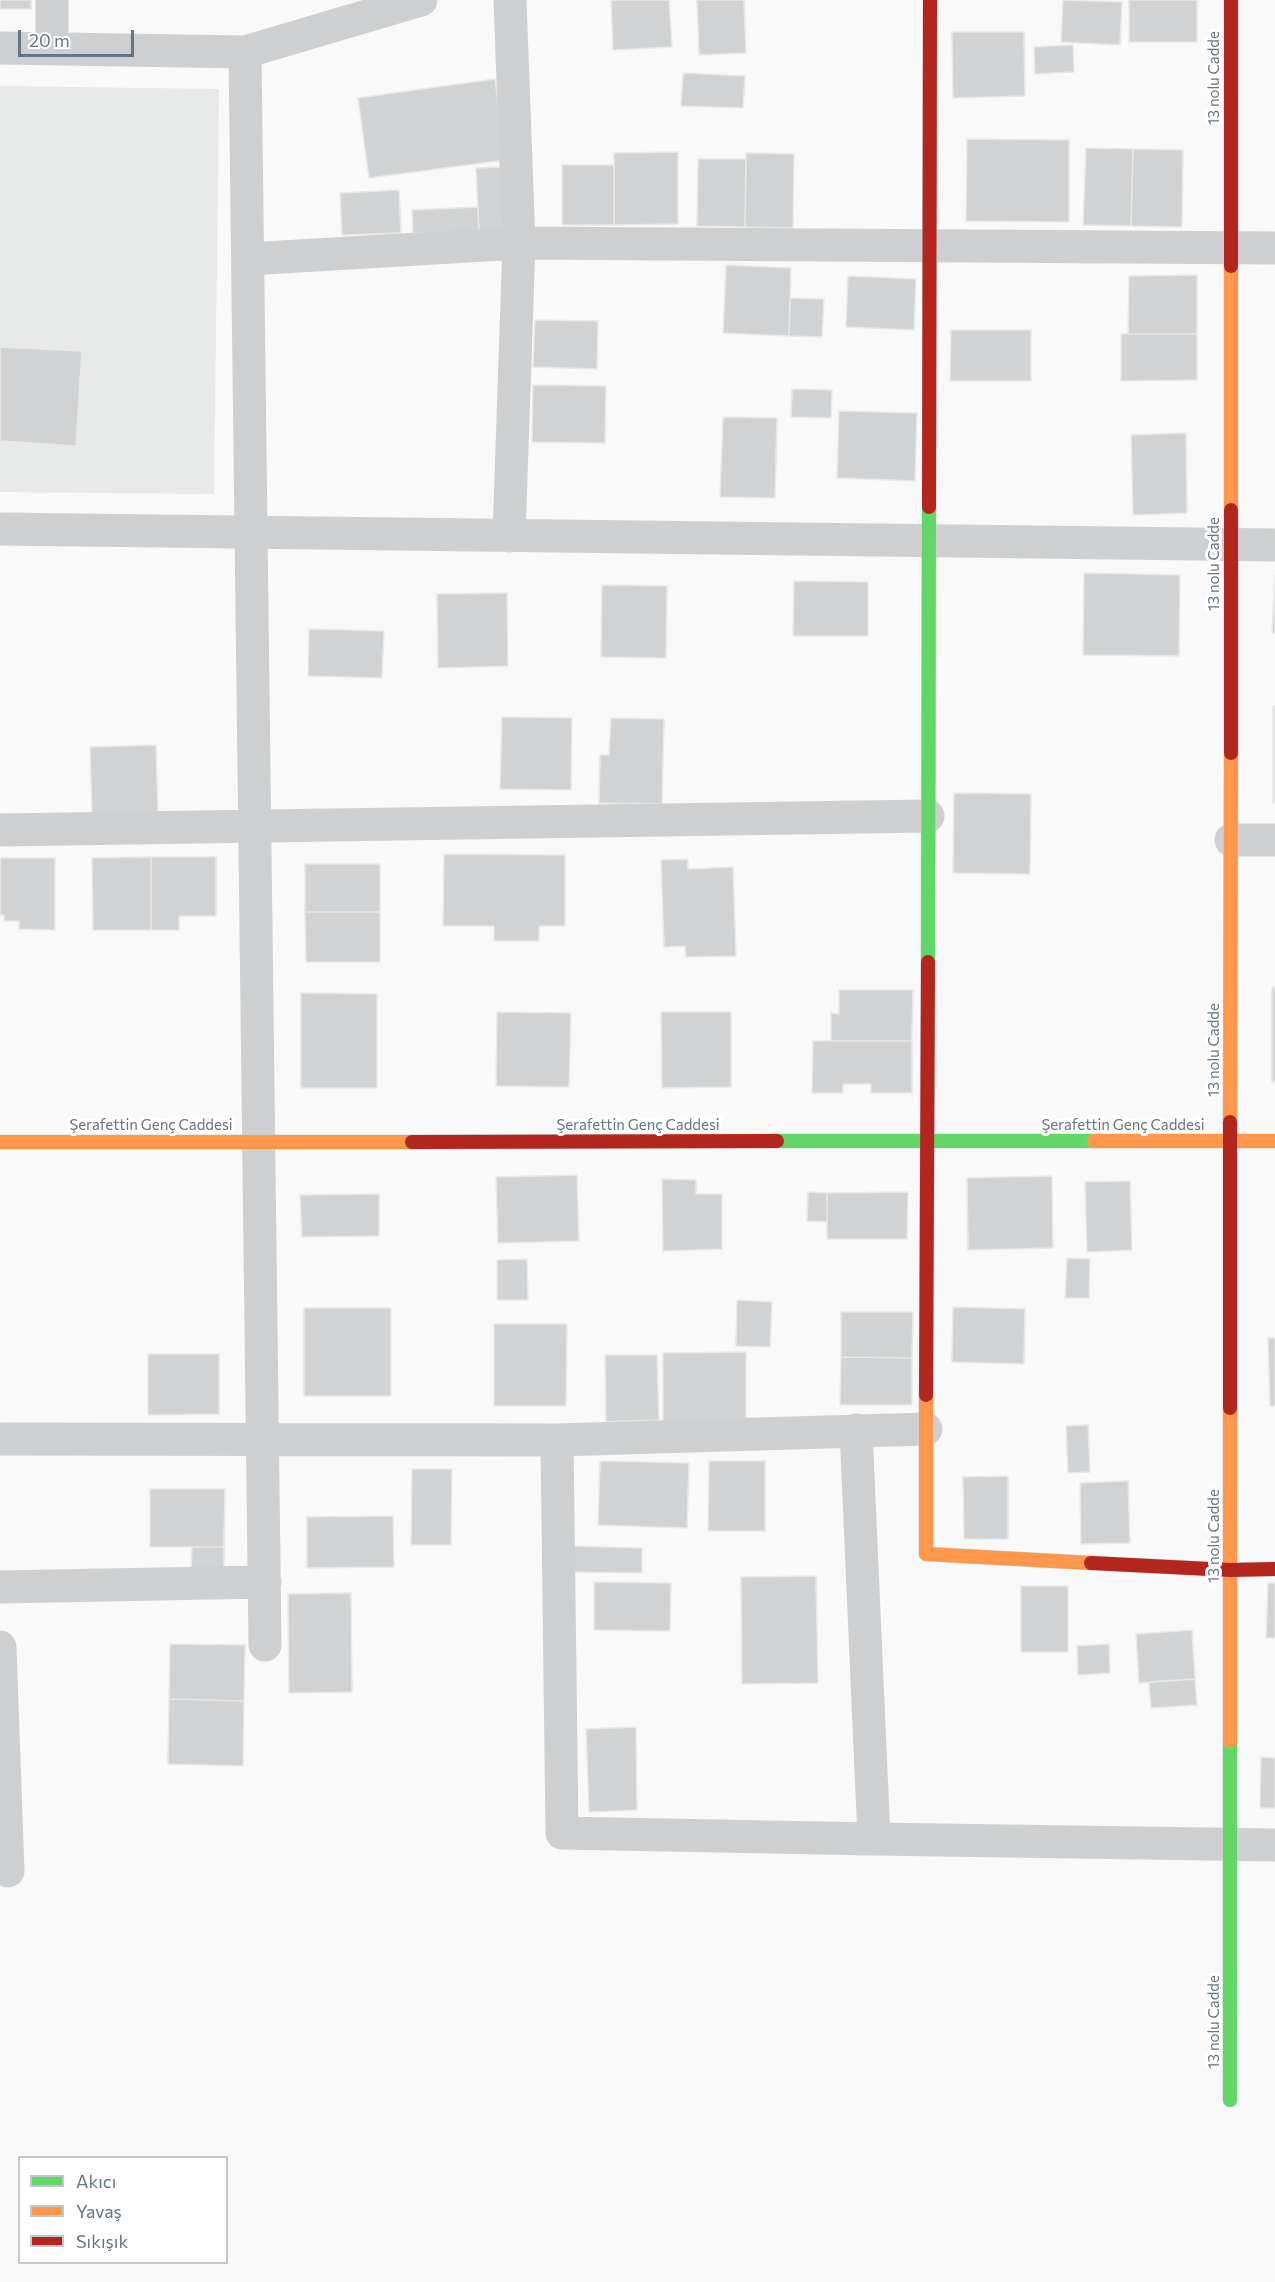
<!DOCTYPE html>
<html>
<head>
<meta charset="utf-8">
<style>
  body { margin:0 }
  #map { position:relative; width:1275px; height:2282px; overflow:hidden; background:#f9f9f9; font-family:Commissioner,sans-serif }
  canvas { display:block }
  .legend { position:absolute; left:18px; top:2156px; width:210px; height:108px; box-sizing:border-box; background:#fff; border:2px solid #c1c8cd; margin:0; padding:8px 10px; list-style:none; font-size:18px; color:#657683 }
  .legend li { display:flex; align-items:center; gap:12px; height:30px }
  .legend b { width:30px; border:2px solid #c1c8cd }
  .scale { position:absolute; left:18px; top:30px; width:116px; height:27px; box-sizing:border-box; border:3px solid #657683; border-top:0; padding-left:8px; font-size:18px; line-height:21px; white-space:nowrap; color:#657683; -webkit-text-stroke:4px #fff; paint-order:stroke }
</style>
</head>
<body>
<div id="map">
<canvas width="1275" height="2282"></canvas>
<ul class="legend">
<li><b style="height:8px;background:#63d668"></b>Akıcı</li>
<li><b style="height:8px;background:#ff974d"></b>Yavaş</li>
<li><b style="height:8px;background:#b3261e"></b>Sıkışık</li>
</ul>
<div class="scale">20 m</div>
</div>
<script>
const ctx = document.querySelector('canvas').getContext('2d');
ctx.lineJoin = 'round';
function fill(path, color) { ctx.fillStyle = color; ctx.fill(path, 'evenodd'); }
const toPath = rows => new Path2D(rows.map(r => 'M' + r).join(''));
function stroke(path, color, width, dash) { ctx.strokeStyle = color; ctx.lineWidth = width; ctx.lineCap = dash ? 'butt' : 'round'; ctx.setLineDash(dash || []); ctx.stroke(path); }
function write(font, color, halo, rows, align = 'center') {
  ctx.font = font + ' Commissioner,sans-serif'; ctx.lineWidth = 6; ctx.setLineDash([]); ctx.textBaseline = 'middle'; ctx.strokeStyle = halo; ctx.fillStyle = color; for (const [text, x, y, turn = 0] of rows) {
    ctx.save(); ctx.translate(x, y); ctx.rotate((+turn || 0) * Math.PI / 180); ctx.textAlign = isNaN(turn) ? turn : align; if (halo) ctx.strokeText(text, 0, 0); ctx.fillText(text, 0, 0); ctx.restore();
  }
}
fill(toPath([
  [0,86,219,89,214,494,0,492]
]), '#e8e9e9');
const building = toPath([
  [0,0,31,0,31,9,0,9,0,0],
  [611,0,669,0,672,47,613,50,611,0],
  [697,0,744,0,746,53,699,55,697,0],
  [1063,0,1122,2,1120,45,1061,42,1063,0],
  [1129,0,1197,0,1197,42,1129,42,1129,0],
  [952,32,1024,32,1025,96,953,98,952,32],
  [1073,45,1074,72,1035,74,1034,47,1073,45],
  [683,73,745,76,743,108,681,106,683,73],
  [495,79,505,160,369,178,358,98,495,79],
  [967,139,1069,140,1069,222,966,221,967,139],
  [1086,148,1133,149,1131,226,1083,225,1086,148],
  [1133,149,1183,150,1182,227,1131,226,1133,149],
  [678,152,678,224,614,225,614,153,678,152],
  [746,153,794,154,793,228,745,227,746,153],
  [698,159,746,159,745,227,697,226,698,159],
  [562,165,614,165,614,225,562,225,562,165],
  [503,167,505,230,479,231,476,168,503,167],
  [399,190,401,233,342,235,340,193,399,190],
  [478,207,479,231,413,233,412,210,478,207],
  [726,265,791,268,789,336,723,333,726,265],
  [1197,275,1197,334,1128,334,1129,276,1197,275],
  [848,276,916,279,914,330,846,327,848,276],
  [790,298,824,299,822,337,789,336,790,298],
  [535,320,598,321,597,369,533,367,535,320],
  [951,330,1031,330,1031,381,950,381,951,330],
  [1121,334,1197,334,1197,380,1121,381,1121,334],
  [0,347,82,351,76,446,0,441,0,347],
  [533,385,606,386,605,443,532,442,533,385],
  [792,389,832,390,831,418,791,417,792,389],
  [839,411,917,413,915,481,837,478,839,411],
  [723,417,777,418,775,498,720,497,723,417],
  [1186,433,1187,513,1133,515,1131,435,1186,433],
  [1084,573,1180,575,1179,656,1083,655,1084,573],
  [1275,575,1275,633,1272,633,1275,575],
  [794,581,868,582,868,636,793,636,794,581],
  [602,585,667,586,666,658,601,657,602,585],
  [507,593,508,666,438,668,437,594,507,593],
  [309,629,384,631,382,678,308,676,309,629],
  [1273,706,1275,706,1275,803,1273,803,1273,706],
  [502,717,572,718,571,790,500,789,502,717],
  [611,718,664,719,662,804,599,803,600,755,609,755,611,718],
  [156,745,158,812,92,814,90,747,156,745],
  [954,793,1031,794,1030,874,953,873,954,793],
  [444,854,565,855,565,926,539,926,539,941,494,941,494,926,443,926,444,854],
  [151,857,216,857,216,916,179,916,179,930,151,930,151,857],
  [151,857,151,930,93,930,92,858,151,857],
  [0,858,55,858,55,930,19,929,19,921,4,921,4,915,0,915,0,858],
  [688,859,688,869,733,867,736,956,686,957,685,946,664,947,661,860,688,859],
  [305,864,380,864,380,912,305,912,305,864],
  [305,912,380,912,380,962,306,962,305,912],
  [1272,987,1275,987,1275,1082,1272,1082,1272,987],
  [839,990,913,990,912,1041,831,1041,831,1013,839,1014,839,990],
  [301,993,377,994,377,1088,301,1088,301,993],
  [497,1012,571,1013,569,1087,496,1086,497,1012],
  [661,1012,731,1012,731,1087,662,1088,661,1012],
  [813,1041,912,1041,912,1093,871,1093,871,1084,843,1084,843,1093,812,1093,813,1041],
  [577,1175,579,1241,498,1243,496,1177,577,1175],
  [1052,1176,1053,1248,968,1250,967,1178,1052,1176],
  [662,1179,696,1180,696,1194,722,1194,722,1249,663,1251,662,1179],
  [1130,1181,1132,1250,1087,1252,1085,1182,1130,1181],
  [808,1192,827,1193,827,1222,807,1221,808,1192],
  [908,1192,907,1239,827,1239,827,1193,908,1192],
  [379,1194,379,1236,302,1237,300,1195,379,1194],
  [1067,1258,1090,1259,1089,1298,1065,1298,1067,1258],
  [527,1259,528,1300,497,1300,497,1260,527,1259],
  [737,1300,772,1302,770,1347,736,1346,737,1300],
  [953,1307,1025,1309,1024,1364,952,1362,953,1307],
  [304,1308,391,1308,391,1396,304,1396,304,1308],
  [841,1312,913,1312,912,1358,841,1357,841,1312],
  [494,1324,567,1324,566,1406,494,1406,494,1324],
  [1268,1338,1275,1338,1275,1406,1270,1406,1268,1338],
  [746,1352,746,1422,663,1421,663,1353,746,1352],
  [148,1354,219,1354,219,1414,148,1415,148,1354],
  [605,1355,657,1355,659,1420,606,1422,605,1355],
  [841,1357,912,1358,912,1405,840,1405,841,1357],
  [1088,1425,1090,1472,1068,1473,1066,1426,1088,1425],
  [600,1461,689,1463,687,1528,598,1525,600,1461],
  [709,1461,765,1461,765,1531,708,1531,709,1461],
  [412,1469,452,1469,451,1545,411,1545,412,1469],
  [1008,1476,1008,1539,964,1539,963,1477,1008,1476],
  [1128,1481,1130,1543,1081,1544,1080,1483,1128,1481],
  [150,1489,225,1489,224,1547,150,1547,150,1489],
  [393,1516,394,1567,307,1568,307,1517,393,1516],
  [572,1546,642,1548,642,1573,572,1572,572,1546],
  [192,1547,224,1547,224,1571,191,1571,192,1547],
  [816,1576,818,1683,742,1684,741,1577,816,1576],
  [594,1582,671,1583,670,1631,594,1630,594,1582],
  [1268,1583,1275,1583,1275,1638,1266,1638,1268,1583],
  [1021,1586,1068,1586,1068,1652,1021,1652,1021,1586],
  [351,1593,352,1692,289,1693,288,1594,351,1593],
  [1192,1630,1195,1679,1139,1683,1136,1634,1192,1630],
  [170,1644,245,1645,244,1701,169,1699,170,1644],
  [1109,1644,1110,1673,1078,1675,1077,1646,1109,1644],
  [1195,1679,1197,1705,1151,1708,1149,1682,1195,1679],
  [169,1699,244,1701,243,1766,168,1764,169,1699],
  [636,1727,637,1810,589,1812,586,1729,636,1727],
  [1261,1757,1275,1758,1275,1808,1260,1808,1261,1757]
]);
fill(building, '#d0d2d3');
stroke(building, '#e8e8e8', 1.5);
const fast = toPath([
  [928,962,929,507],
  [777,1141,1094,1141],
  [1230,2100,1230,1741]
]);
const slow = toPath([
  [1231,510,1231,266],
  [1230,1122,1231,753],
  [1094,1141,1275,1141],
  [0,1142,412,1142],
  [926,1395,926,1554,1091,1563],
  [1230,1741,1230,1408]
]);
const jam = toPath([
  [1231,266,1231,0],
  [929,507,930,0],
  [1231,753,1231,510],
  [412,1142,777,1141],
  [926,1395,928,962],
  [1230,1408,1230,1122],
  [1091,1563,1230,1570,1275,1569]
]);
stroke(fast, '#d5d6d7', 15);
stroke(slow, '#d5d6d7', 15);
stroke(jam, '#d5d6d7', 15);
stroke(toPath([
  [0,48,245,52,421,0],
  [52,48,52,0],
  [245,52,265,1645],
  [248,259,519,243,1275,248],
  [0,529,1275,545],
  [509,536,519,243,510,0],
  [0,830,928,816],
  [1231,840,1275,840],
  [0,1439,557,1440,926,1429],
  [557,1440,562,1833,874,1839,856,1430],
  [0,1587,265,1582],
  [0,1647,8,1871],
  [874,1839,1275,1845]
]), '#cecfd0', 33);
stroke(fast, '#63d668', 14);
stroke(slow, '#ff974d', 14);
stroke(jam, '#b3261e', 14);
write('15px', '#657683', '#fff', [
  ["13 nolu Cadde",1214,78,-90],
  ["13 nolu Cadde",1214,564,-90],
  ["13 nolu Cadde",1214,1050,-90],
  ["Şerafettin Genç Caddesi",151,1125],
  ["Şerafettin Genç Caddesi",638,1125],
  ["Şerafettin Genç Caddesi",1123,1125],
  ["13 nolu Cadde",1214,1536,-90],
  ["13 nolu Cadde",1214,2022,-90]
]);
</script>
</body>
</html>
